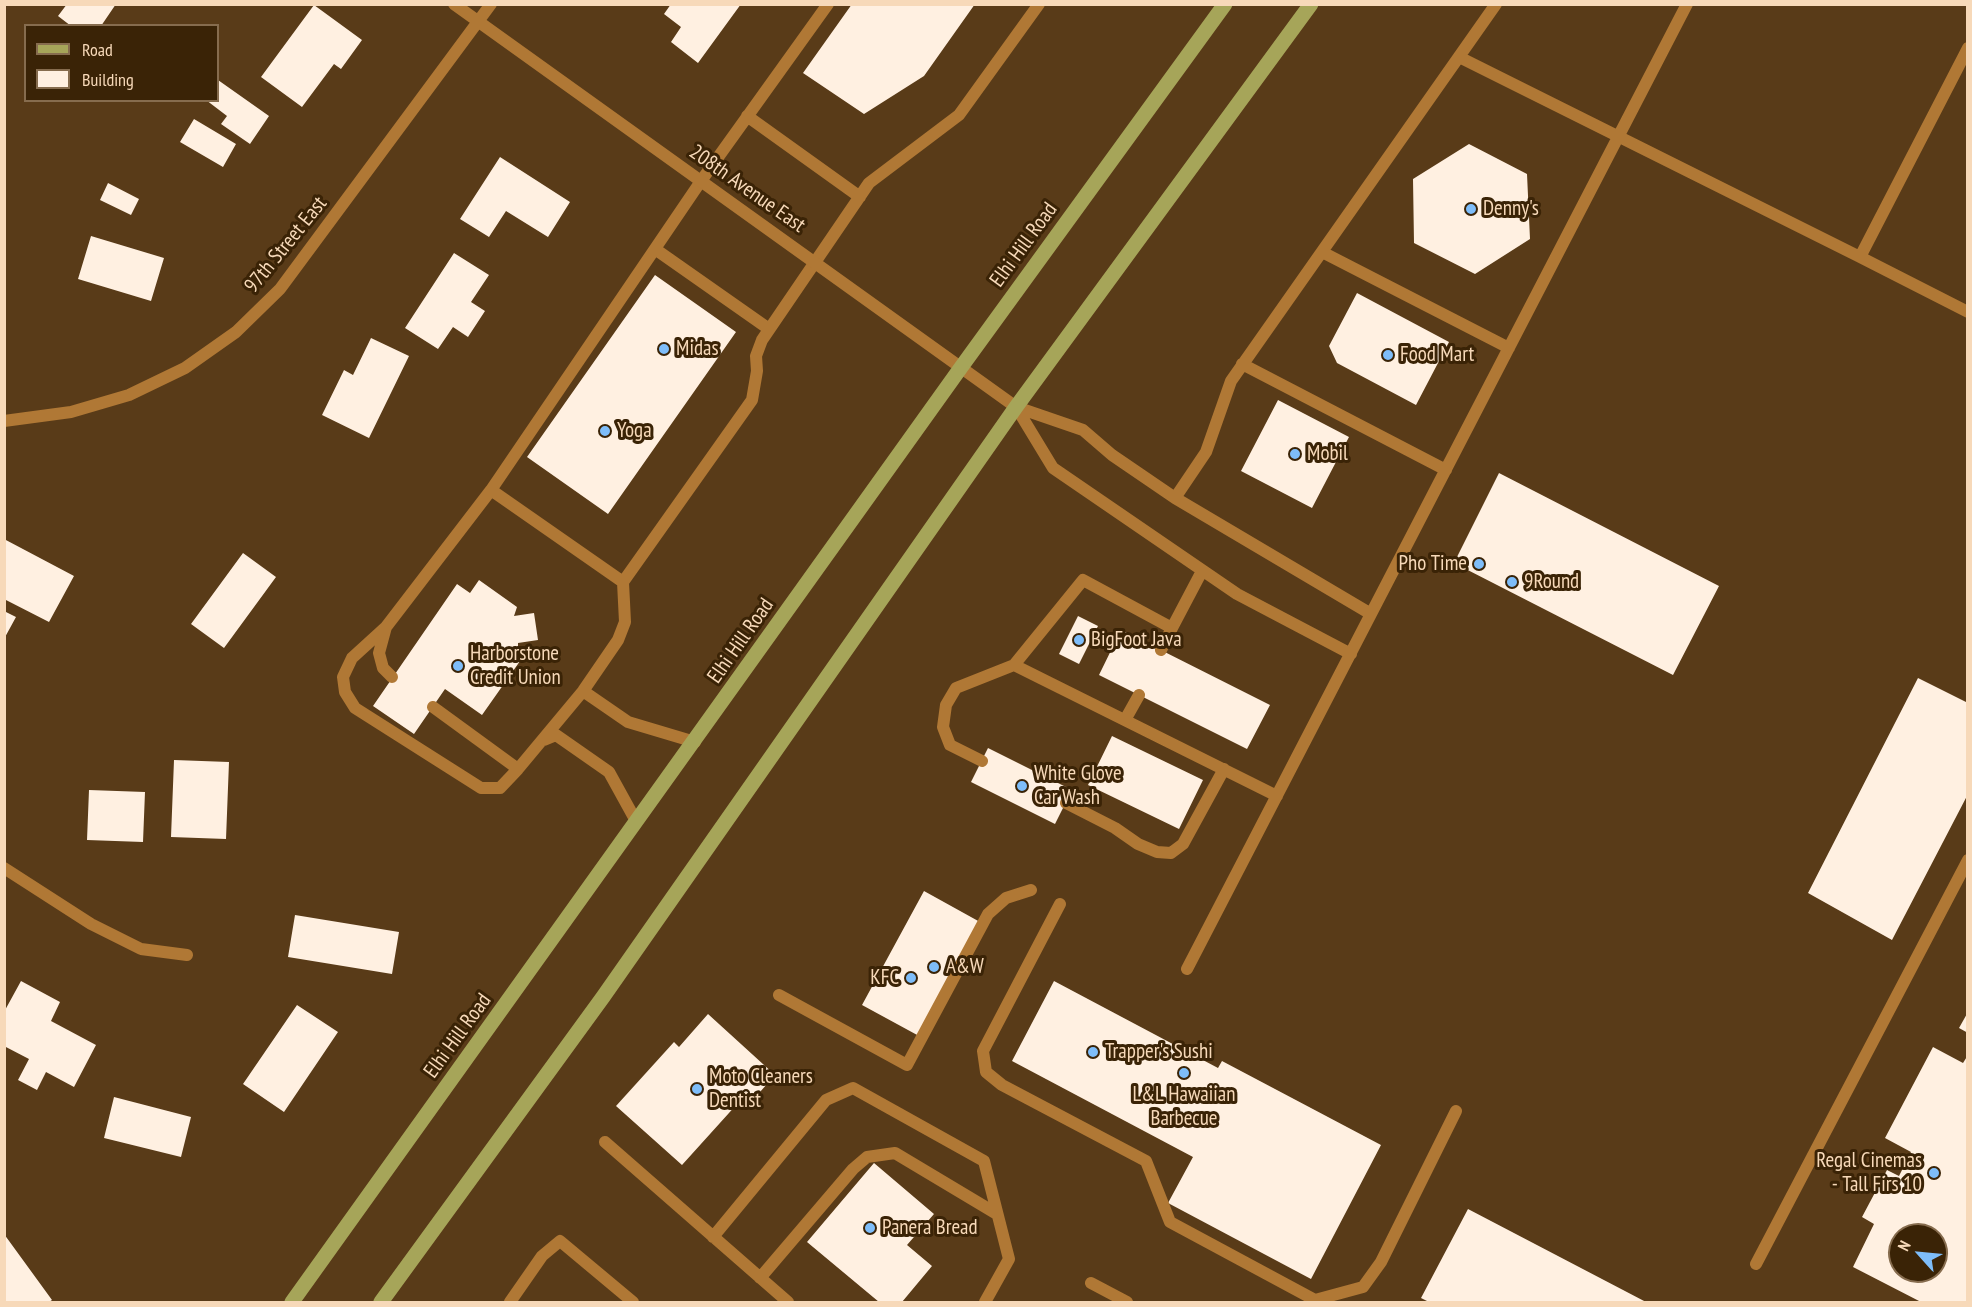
<!DOCTYPE html>
<html>
<head>
<meta charset="utf-8">
<style>
  body { margin:0 }
  #map { position:relative; width:1972px; height:1307px; overflow:hidden; background:#593b18; font-family:"PT Sans Narrow",sans-serif }
  canvas { display:block }
  .frame { position:absolute; inset:0; border:6px solid #f7d9b9; pointer-events:none }
  .legend { position:absolute; left:24px; top:24px; width:195px; height:78px; box-sizing:border-box; background:#3a2306; border:2px solid #866c4e; margin:0; padding:8px 10px; list-style:none; font-size:18px; color:#f7d9b9 }
  .legend li { display:flex; align-items:center; gap:12px; height:30px }
  .legend b { width:30px; border:2px solid #866c4e }
  .north { position:absolute; left:1888px; top:1223px; width:60px; height:60px; box-sizing:border-box; background:#3a2306; border:2px solid #866c4e; border-radius:50%; rotate:297deg; font-size:16px; font-weight:700; line-height:24px; text-align:center; color:#f7d9b9 }
  .north::after { content:''; display:block; margin:auto; width:21px; height:27px; background:#7ebdf9; clip-path:polygon(50% 0,100% 100%,50% 72%,0 100%) }
</style>
</head>
<body>
<div id="map">
<canvas width="1972" height="1307"></canvas>
<div class="frame"></div>
<ul class="legend">
<li><b style="height:8px;background:#a6a559"></b>Road</li>
<li><b style="height:16px;background:#fff0e1"></b>Building</li>
</ul>
<div class="north">N</div>
</div>
<script>
const ctx = document.querySelector('canvas').getContext('2d');
ctx.lineJoin = 'round';
function fill(path, color) { ctx.fillStyle = color; ctx.fill(path, 'evenodd'); }
const toPath = rows => new Path2D(rows.map(r => 'M' + r).join(''));
function stroke(path, color, width, dash) { ctx.strokeStyle = color; ctx.lineWidth = width; ctx.lineCap = dash ? 'butt' : 'round'; ctx.setLineDash(dash || []); ctx.stroke(path); }
function write(font, color, halo, rows, align = 'center') {
  ctx.font = font + ' "PT Sans Narrow",sans-serif'; ctx.lineWidth = 6; ctx.setLineDash([]); ctx.textBaseline = 'middle'; ctx.strokeStyle = halo; ctx.fillStyle = color; for (const [text, x, y, turn = 0] of rows) {
    ctx.save(); ctx.translate(x, y); ctx.rotate((+turn || 0) * Math.PI / 180); ctx.textAlign = isNaN(turn) ? turn : align; if (halo) ctx.strokeText(text, 0, 0); ctx.fillText(text, 0, 0); ctx.restore();
  }
}
fill(toPath([
  [67,4,116,4,101,26,71,26,58,16],
  [671,4,741,4,698,63,671,42,681,27,664,14],
  [852,4,975,4,924,76,864,114,803,73],
  [314,5,362,40,341,69,334,64,302,107,261,77],
  [218,80,269,116,250,144,221,124,227,116,206,100,218,100],
  [194,119,236,144,223,167,180,142],
  [1469,144,1527,174,1530,239,1475,274,1414,243,1413,179],
  [500,157,570,202,548,237,506,211,489,237,460,219],
  [108,183,139,199,131,215,100,200],
  [91,236,164,258,151,301,78,279],
  [454,253,489,275,471,302,485,311,468,337,453,327,438,349,405,328],
  [655,275,736,332,608,514,527,457],
  [1357,293,1449,342,1416,405,1337,363,1329,346],
  [371,338,409,356,369,438,322,415,344,370,353,375],
  [1278,400,1349,437,1312,508,1241,471],
  [1499,473,1719,586,1673,675,1454,563],
  [4,539,74,576,49,622,4,599],
  [243,553,276,577,224,648,191,624],
  [479,580,517,607,514,616,534,613,538,640,518,643,518,650,525,654,482,715,445,689,414,734,373,706,457,584,470,593],
  [4,611,16,617,4,639],
  [1078,616,1098,626,1079,664,1059,654],
  [1121,630,1270,705,1247,749,1099,675],
  [1918,678,1968,703,1968,794,1892,940,1808,893],
  [1112,736,1203,780,1179,829,1088,785],
  [988,748,1072,790,1055,824,971,782],
  [174,760,229,762,226,839,171,837],
  [89,790,145,792,143,842,87,840],
  [924,891,980,922,919,1036,862,1005],
  [295,915,399,932,392,974,288,957],
  [21,981,60,1002,51,1021,96,1045,74,1087,46,1072,37,1090,18,1080,29,1059,4,1046,4,1012],
  [1054,981,1218,1068,1222,1061,1381,1145,1311,1279,1168,1203,1193,1157,1012,1061],
  [297,1005,338,1032,284,1112,243,1084],
  [1968,1012,1968,1033,1959,1028],
  [708,1014,775,1075,745,1109,738,1103,682,1165,616,1106,674,1042,679,1047],
  [1933,1047,1963,1063,1968,1055,1968,1302,1921,1302,1853,1267,1874,1224,1862,1217,1887,1170,1899,1176,1911,1152,1885,1138],
  [1900,1235,1936,1235,1936,1271,1900,1271],
  [114,1097,191,1117,181,1157,104,1138],
  [874,1163,934,1214,907,1245,932,1266,902,1302,879,1302,807,1242],
  [1468,1209,1646,1302,1429,1302,1421,1298],
  [4,1234,52,1300,49,1302,4,1302]
]), '#fff0e1');
stroke(toPath([
  [828,4,701,181,491,490,623,582,752,400,757,371,756,356,762,340,869,183,959,115,1039,4],
  [1968,48,1860,257,1968,312],
  [1459,57,1860,257],
  [747,116,860,197],
  [655,249,769,329],
  [1322,252,1509,348],
  [1242,364,1446,470],
  [1016,407,1053,468,1237,594,1351,654],
  [1016,407,1083,430,1112,455,1175,498,1371,614],
  [1175,498,1206,452,1231,381,1496,4],
  [1202,571,1172,628,1083,580,1014,665,1277,796],
  [386,627,352,658,343,677,345,692,355,708,481,788,500,788,518,769],
  [1161,650,1172,628],
  [392,677,383,668,379,653,386,627,491,490],
  [583,691,628,722,695,742],
  [433,707,518,769,583,691,618,640,625,622,623,582],
  [1125,720,1139,695],
  [544,740,556,735,609,772,636,821],
  [982,761,950,745,943,727,946,705,956,688,1014,665],
  [1066,803,1115,828,1138,844,1157,852,1171,853,1183,844,1224,769],
  [1060,904,983,1051,986,1072,1002,1085,1146,1161,1170,1222,1315,1300,1363,1287,1381,1262,1456,1111],
  [1187,969,1687,4],
  [779,995,907,1065,988,914,1006,898,1031,890],
  [605,1142,788,1302],
  [713,1237,826,1100,853,1088,984,1161,1009,1259,985,1302],
  [1756,1264,1968,860],
  [760,1278,853,1169,867,1157,895,1153,997,1214],
  [1091,1283,1127,1302],
  [510,1302,542,1256,560,1241,633,1302]
]), '#b07835', 12);
stroke(toPath([
  [454,4,1016,407],
  [4,421,71,412,129,395,185,368,236,332,280,289,491,4],
  [4,868,91,924,141,949,187,955]
]), '#b07835', 12);
stroke(toPath([
  [292,1302,962,366,1225,4],
  [381,1302,603,997,1016,407,1311,4]
]), '#a6a559', 15);
for (const [x, y, r, color] of [
  [1471,209,6,"#7ebdf9"],
  [664,349,6,"#7ebdf9"],
  [1388,355,6,"#7ebdf9"],
  [605,431,6,"#7ebdf9"],
  [1295,454,6,"#7ebdf9"],
  [1479,564,6,"#7ebdf9"],
  [1512,582,6,"#7ebdf9"],
  [1079,640,6,"#7ebdf9"],
  [458,666,6,"#7ebdf9"],
  [1022,786,6,"#7ebdf9"],
  [934,967,6,"#7ebdf9"],
  [911,978,6,"#7ebdf9"],
  [1093,1052,6,"#7ebdf9"],
  [1184,1073,6,"#7ebdf9"],
  [697,1089,6,"#7ebdf9"],
  [1934,1173,6,"#7ebdf9"],
  [870,1228,6,"#7ebdf9"]
]) { const dot = new Path2D(); dot.arc(x, y, r, 0, 2 * Math.PI); ctx.fillStyle = color; ctx.fill(dot); stroke(dot, '#3a2306', 2); }
write('21px', '#f7d9b9', '#3a2306', [
  ["208th Avenue East",747,189,35],
  ["97th Street East",286,245,-51],
  ["Elhi Hill Road",1024,245,-54],
  ["Elhi Hill Road",741,641,-55],
  ["Elhi Hill Road",458,1036,-54]
]);
write('21px', '#f7d9b9', '#3a2306', [
  ["Denny's",1483,209],
  ["Midas",676,349],
  ["Food Mart",1400,355],
  ["Yoga",617,431],
  ["Mobil",1307,454],
  ["Pho Time",1467,564,"right"],
  ["9Round",1524,582],
  ["BigFoot Java",1091,640],
  ["Harborstone",470,654],
  ["Credit Union",470,678],
  ["White Glove",1034,774],
  ["Car Wash",1034,798],
  ["A&W",946,967],
  ["KFC",899,978,"right"],
  ["Trapper's Sushi",1105,1052],
  ["Moto Cleaners",709,1077],
  ["Dentist",709,1101],
  ["L&L Hawaiian",1184,1095,"center"],
  ["Barbecue",1184,1119,"center"],
  ["Regal Cinemas",1922,1161,"right"],
  ["- Tall Firs 10",1922,1185,"right"],
  ["Panera Bread",882,1228]
], 'left');
</script>
</body>
</html>
